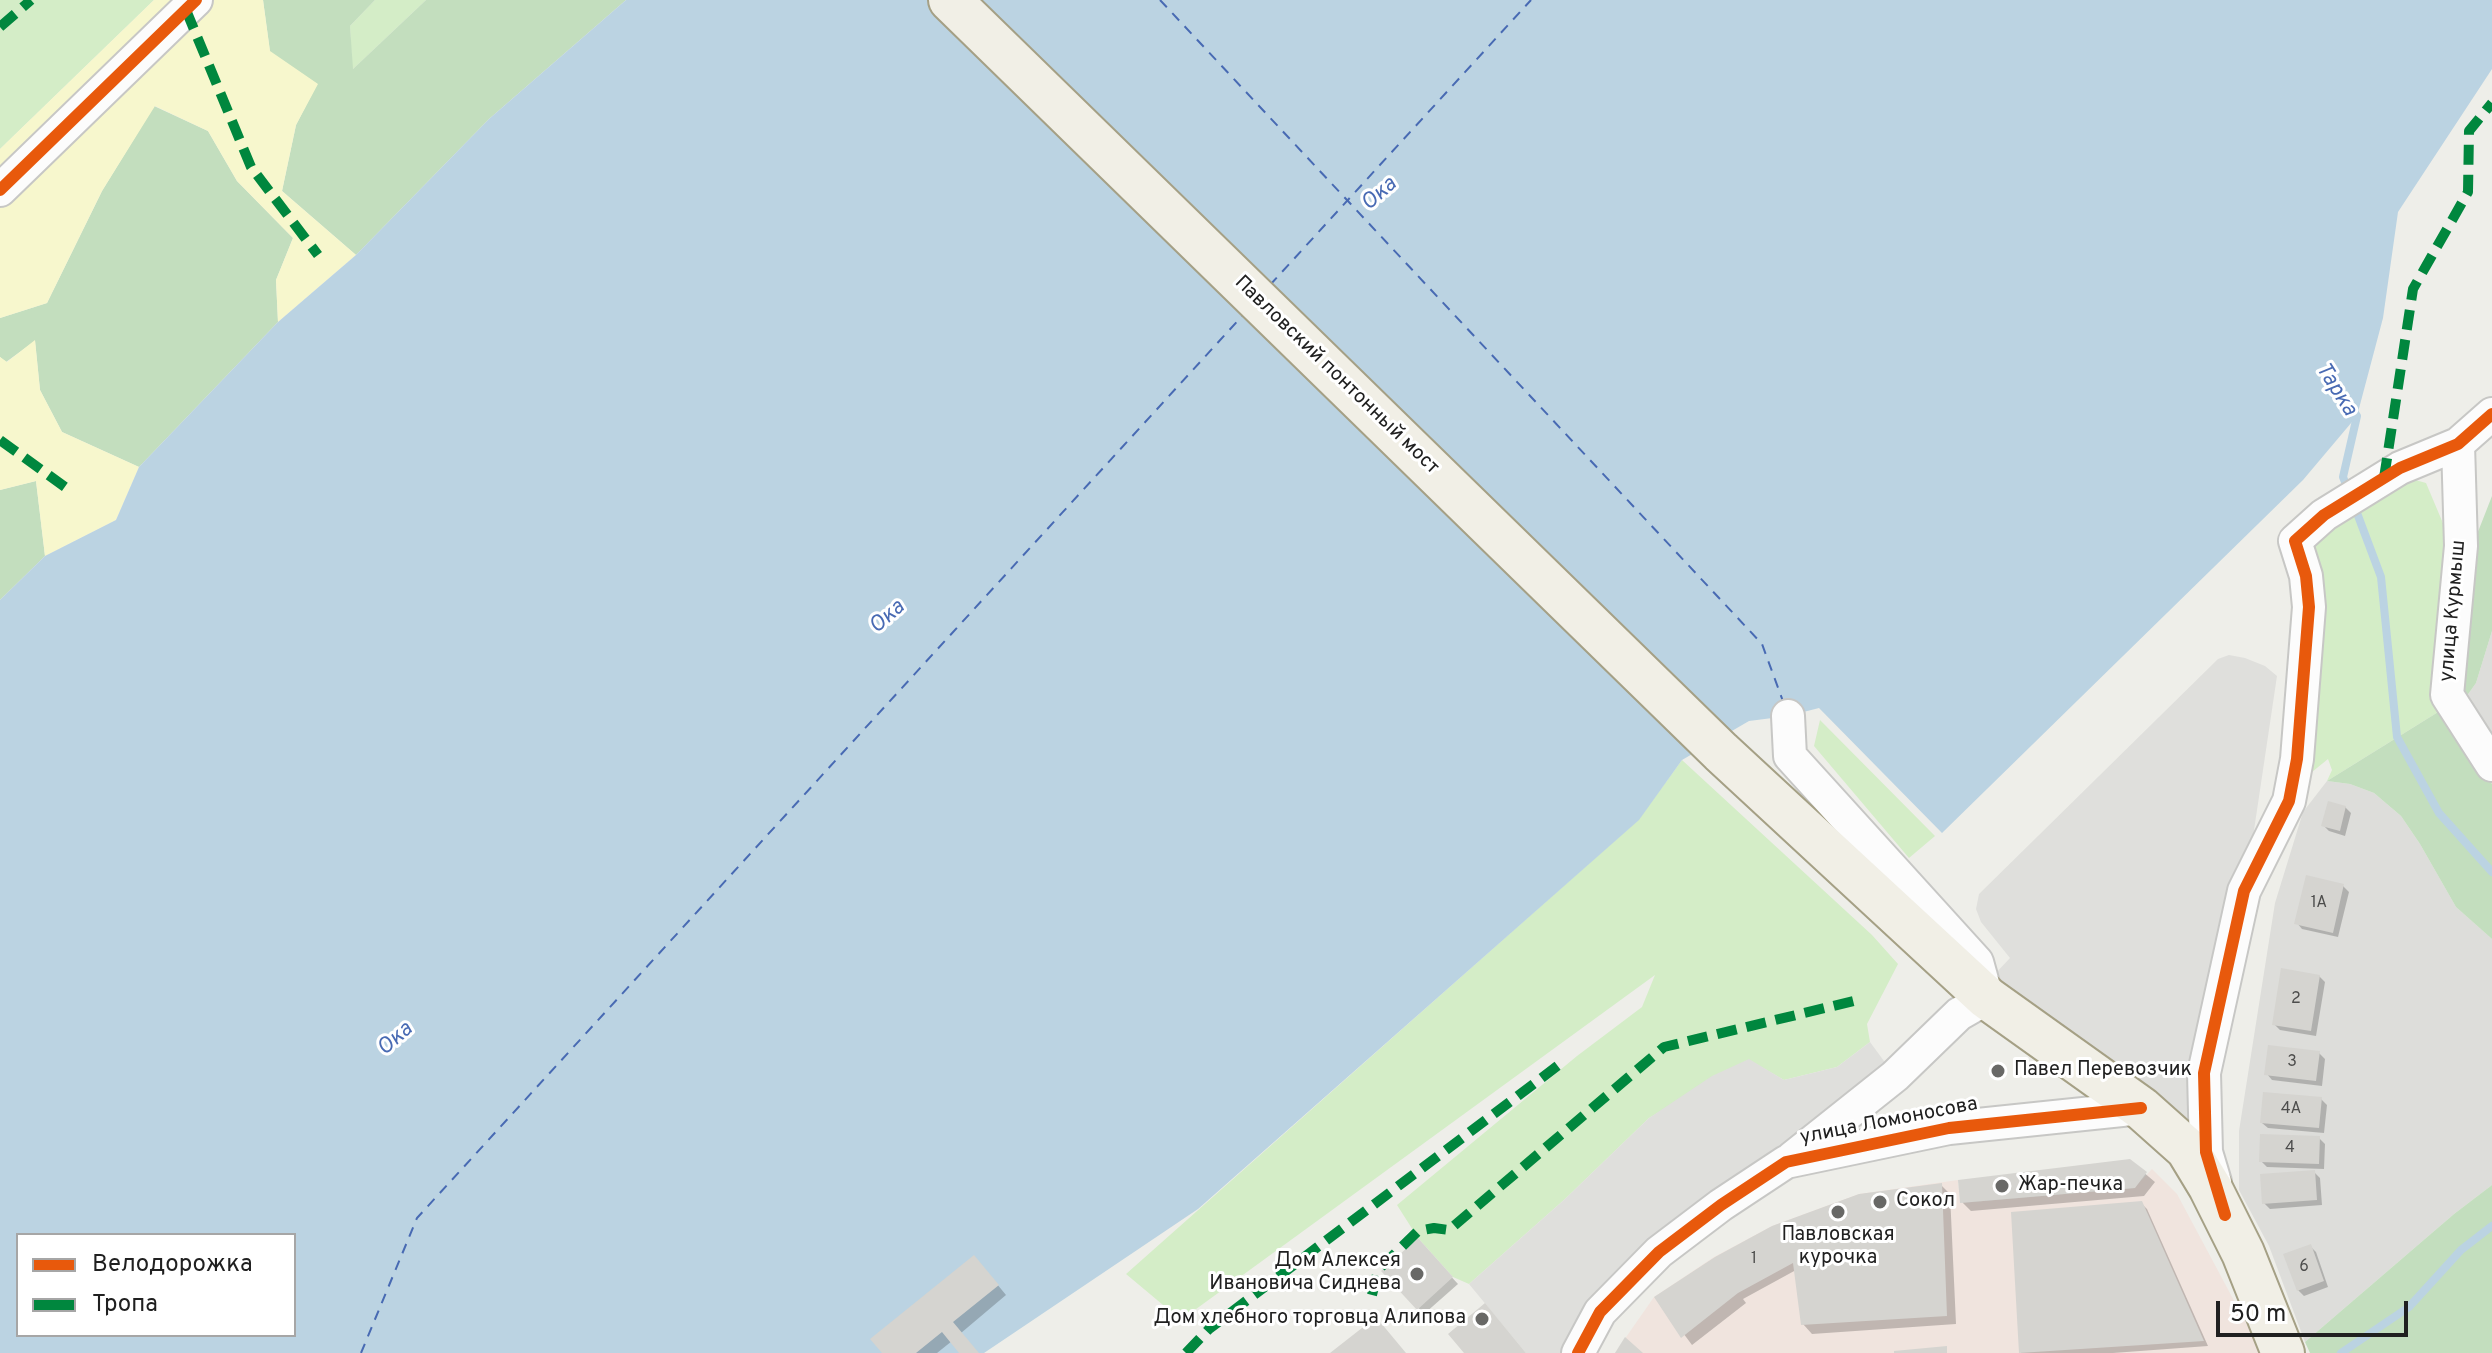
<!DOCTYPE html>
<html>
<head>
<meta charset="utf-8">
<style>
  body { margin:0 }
  #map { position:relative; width:2492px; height:1353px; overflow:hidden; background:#eeeee9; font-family:Overpass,sans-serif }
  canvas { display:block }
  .legend { position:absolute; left:16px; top:1233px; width:280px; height:104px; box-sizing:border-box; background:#fff; border:2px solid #a6a6a6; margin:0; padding:10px 14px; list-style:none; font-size:24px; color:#202020 }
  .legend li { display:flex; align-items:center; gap:16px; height:40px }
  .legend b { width:40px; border:2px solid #a6a6a6 }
  .scale { position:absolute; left:2216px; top:1301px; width:192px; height:36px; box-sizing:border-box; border:4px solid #202020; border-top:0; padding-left:10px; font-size:24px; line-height:28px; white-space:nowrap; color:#202020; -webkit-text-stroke:6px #fff; paint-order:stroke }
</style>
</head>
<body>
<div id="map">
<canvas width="2492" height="1353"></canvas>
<ul class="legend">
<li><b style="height:10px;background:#e8590c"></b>Велодорожка</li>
<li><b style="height:10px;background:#00873e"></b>Тропа</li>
</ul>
<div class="scale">50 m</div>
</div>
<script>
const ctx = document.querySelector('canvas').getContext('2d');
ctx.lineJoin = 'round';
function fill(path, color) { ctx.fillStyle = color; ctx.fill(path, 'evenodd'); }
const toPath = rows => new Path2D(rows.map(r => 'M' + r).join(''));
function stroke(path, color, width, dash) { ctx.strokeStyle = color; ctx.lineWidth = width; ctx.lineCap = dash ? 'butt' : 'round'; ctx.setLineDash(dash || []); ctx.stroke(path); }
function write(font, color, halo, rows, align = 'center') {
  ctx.font = font + ' Overpass,sans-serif'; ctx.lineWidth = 6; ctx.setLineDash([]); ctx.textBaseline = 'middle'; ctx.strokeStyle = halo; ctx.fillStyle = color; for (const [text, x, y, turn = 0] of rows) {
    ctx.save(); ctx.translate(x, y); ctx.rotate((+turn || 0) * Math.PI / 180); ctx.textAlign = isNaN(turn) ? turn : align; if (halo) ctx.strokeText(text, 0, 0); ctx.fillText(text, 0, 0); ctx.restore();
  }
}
fill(toPath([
  [2492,631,2492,744,2464,700,2476,683],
  [2327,781,2350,784,2374,793,2401,816,2420,844,2456,907,2492,939,2492,1185,2454,1214,2305,1342,2269,1246,2239,1190,2239,1131,2275,903,2303,812]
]), '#ddddda');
fill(toPath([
  [2152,1169,2177,1194,2262,1353,1615,1353,1654,1297,1714,1257,1772,1226,1859,1194,1958,1180,1960,1203,2134,1188]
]), '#f0e4de');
fill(toPath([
  [0,0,154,0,0,149],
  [375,0,426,0,352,70,350,26],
  [2401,476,2426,483,2453,547,2443,709,2327,781,2332,770,2328,759,2301,781,2309,544],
  [1820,720,1935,836,1909,858,1814,746],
  [1682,760,1872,935,1898,964,1867,1024,1870,1042,1837,1067,1784,1080,1749,1060,1649,1118,1565,1199,1469,1284,1453,1277,1418,1238,1397,1205,1577,1056,1642,1007,1655,975,1181,1320,1126,1274,1638,820]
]), '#d4edc7');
fill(toPath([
  [263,0,375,0,350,26,353,69,426,0,626,0,489,119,356,255,282,191,296,125,317,84,270,52],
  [154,106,208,131,237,181,293,238,276,280,278,322,139,467,62,432,40,390,35,341,6,362,0,357,0,318,47,303,102,191],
  [36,481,45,556,0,600,0,490],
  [2492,496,2492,631,2476,683,2464,700,2453,681,2474,542],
  [2443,709,2492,784,2492,939,2456,907,2420,844,2401,816,2374,793,2350,784,2327,781],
  [2492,1185,2492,1353,2310,1353,2305,1342,2454,1214]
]), '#c3debe');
fill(toPath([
  [154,0,263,0,270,51,318,84,296,125,282,191,356,255,278,322,276,280,293,238,237,181,208,131,155,106,102,191,47,303,0,318,0,149],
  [35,340,40,390,62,432,139,467,116,520,45,556,36,481,0,490,0,357,7,362]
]), '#f7f7cd');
fill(toPath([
  [2229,655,2245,658,2265,666,2277,676,2206,1152,2146,1095,1994,975,2010,958,1981,922,1976,909,1979,894,2218,659],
  [1870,1042,1895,1076,1754,1181,1578,1353,1526,1353,1469,1284,1565,1199,1649,1118,1712,1076,1749,1059,1784,1080,1837,1067]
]), '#dfdfdc');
fill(toPath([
  [626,0,2492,0,2492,69,2398,212,2383,318,2357,416,2303,480,1942,833,1819,708,1788,716,1749,721,1682,760,1639,820,1198,1209,984,1353,0,1353,0,600,45,556,116,520,139,467,278,322,356,255,489,119],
  [18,1235,294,1235,294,1335,18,1335]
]), '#bbd3e2');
fill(toPath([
  [2345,807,2351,813,2345,836,2329,831,2323,825],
  [2343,886,2349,892,2338,937,2302,929,2297,923],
  [2319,976,2325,982,2316,1036,2280,1030,2274,1024],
  [2319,1053,2325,1059,2322,1086,2272,1080,2267,1074],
  [2321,1099,2327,1105,2324,1133,2268,1128,2262,1123],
  [2319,1138,2325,1144,2324,1169,2267,1167,2261,1161],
  [2130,1161,2155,1182,2144,1196,1971,1211,1962,1202],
  [2314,1172,2320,1178,2322,1205,2270,1209,2264,1203],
  [1941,1185,1950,1194,1956,1324,1812,1334,1803,1324,1796,1270,1743,1299,1746,1303,1692,1345,1657,1298],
  [2141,1203,2147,1209,2208,1346,2113,1353,2021,1353,2013,1213],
  [1418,1241,1458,1284,1424,1314,1384,1271],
  [2310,1246,2316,1252,2328,1287,2304,1296,2298,1290],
  [983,1267,1006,1295,961,1333,978,1353,962,1353,952,1341,937,1353,885,1353]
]), '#0003');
stroke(toPath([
  [2349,492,2343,477,2357,416,2353,410],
  [2354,505,2381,577,2397,737,2439,813,2492,872],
  [2341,1353,2409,1307,2461,1250,2492,1226]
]), '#bbd3e2', 8);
stroke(toPath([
  [1160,0,1762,644,1784,704],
  [1270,285,1531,0],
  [361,1353,417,1218,1244,314]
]), '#486ab3', 2, [10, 8]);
fill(toPath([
  [2328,801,2346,806,2340,831,2321,826],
  [2306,875,2344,884,2333,933,2294,924],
  [2281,968,2320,975,2311,1031,2272,1025],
  [2268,1045,2320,1051,2316,1081,2264,1075],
  [2263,1092,2322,1097,2319,1128,2260,1123],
  [2260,1134,2320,1136,2319,1164,2259,1162],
  [2130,1159,2147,1172,2135,1188,1960,1203,1958,1180],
  [2315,1170,2317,1200,2262,1204,2260,1174],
  [1942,1183,1947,1316,1801,1325,1793,1263,1738,1293,1681,1338,1654,1297,1715,1257,1772,1226,1859,1194],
  [2142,1201,2204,1341,2019,1353,2011,1212],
  [1418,1238,1453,1277,1417,1310,1381,1271],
  [2311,1244,2324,1281,2297,1291,2283,1254],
  [974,1255,999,1285,953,1322,979,1353,959,1353,942,1332,916,1353,882,1353,870,1339],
  [1485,1303,1526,1353,1464,1353,1448,1334],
  [1376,1317,1406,1353,1330,1353],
  [1625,1337,1643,1353,1615,1353],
  [1947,1346,1947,1353,1894,1353,1894,1351]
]), '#d5d4d0');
const minor = toPath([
  [0,190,196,0],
  [2458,444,2461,546,2447,695,2492,765],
  [1788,716,1790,756,1977,962,1987,998,1959,1014,1895,1076,1792,1158],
  [2215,1182,2206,1152,2204,1073,2244,891,2289,801,2297,759,2309,607,2306,576,2295,541,2324,515,2400,468,2458,444,2492,414],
  [1578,1353,1600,1312,1659,1252,1721,1205,1786,1162,1949,1128,2141,1108]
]);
const major = toPath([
  [950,0,1721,752,1987,998,2141,1108,2187,1149,2210,1187,2243,1253,2283,1353]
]);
stroke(minor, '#c7c7c5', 36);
stroke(major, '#a5a085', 46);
stroke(minor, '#fcfcfc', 32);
stroke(major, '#f1efe6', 42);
stroke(toPath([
  [186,10,251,167,318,255],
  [0,27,31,0],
  [0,440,72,492],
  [2384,478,2413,289,2468,192,2469,131,2492,103],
  [1372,1295,1378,1270,1418,1231,1434,1228,1449,1230,1664,1047,1862,999],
  [1186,1353,1209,1329,1560,1064]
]), '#00873e', 10, [20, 10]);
stroke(toPath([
  [0,190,196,0],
  [2225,1215,2206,1152,2204,1073,2244,891,2289,801,2297,759,2309,607,2306,576,2295,541,2324,515,2400,468,2458,444,2492,414],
  [1578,1353,1600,1312,1659,1252,1721,1205,1786,1162,1949,1128,2141,1108]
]), '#e8590c', 12);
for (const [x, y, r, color] of [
  [1998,1071,8,"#686866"],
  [2002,1186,8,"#686866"],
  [1880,1202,8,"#686866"],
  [1838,1212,8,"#686866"],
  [1417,1274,8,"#686866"],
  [1482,1319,8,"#686866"]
]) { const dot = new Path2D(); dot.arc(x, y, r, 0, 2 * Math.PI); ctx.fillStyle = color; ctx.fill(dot); stroke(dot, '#fff', 3); }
write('16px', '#4d4d4c', null, [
  ["1А",2319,904],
  ["2",2296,1000],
  ["3",2292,1063],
  ["4А",2291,1110],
  ["4",2290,1149],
  ["1",1754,1260],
  ["6",2304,1268]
]);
write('20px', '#202020', '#fff', [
  ["Павловский понтонный мост",1336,376,44],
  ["улица Курмыш",2454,611,-85],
  ["улица Ломоносова",1889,1122,-11]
]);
write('20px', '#202020', '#fff', [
  ["Павел Перевозчик",2014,1071],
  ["Жар-печка",2018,1186],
  ["Сокол",1896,1202],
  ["Павловская",1838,1236,"center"],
  ["курочка",1838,1259,"center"],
  ["Дом Алексея",1401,1262,"right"],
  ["Ивановича Сиднева",1401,1285,"right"],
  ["Дом хлебного торговца Алипова",1466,1319,"right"]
], 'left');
write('italic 22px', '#486ab3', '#fff', [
  ["Ока",1380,195,-41],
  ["Тарка",2335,390,58],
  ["Ока",888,618,-41],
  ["Ока",396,1040,-41]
]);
</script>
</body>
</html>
